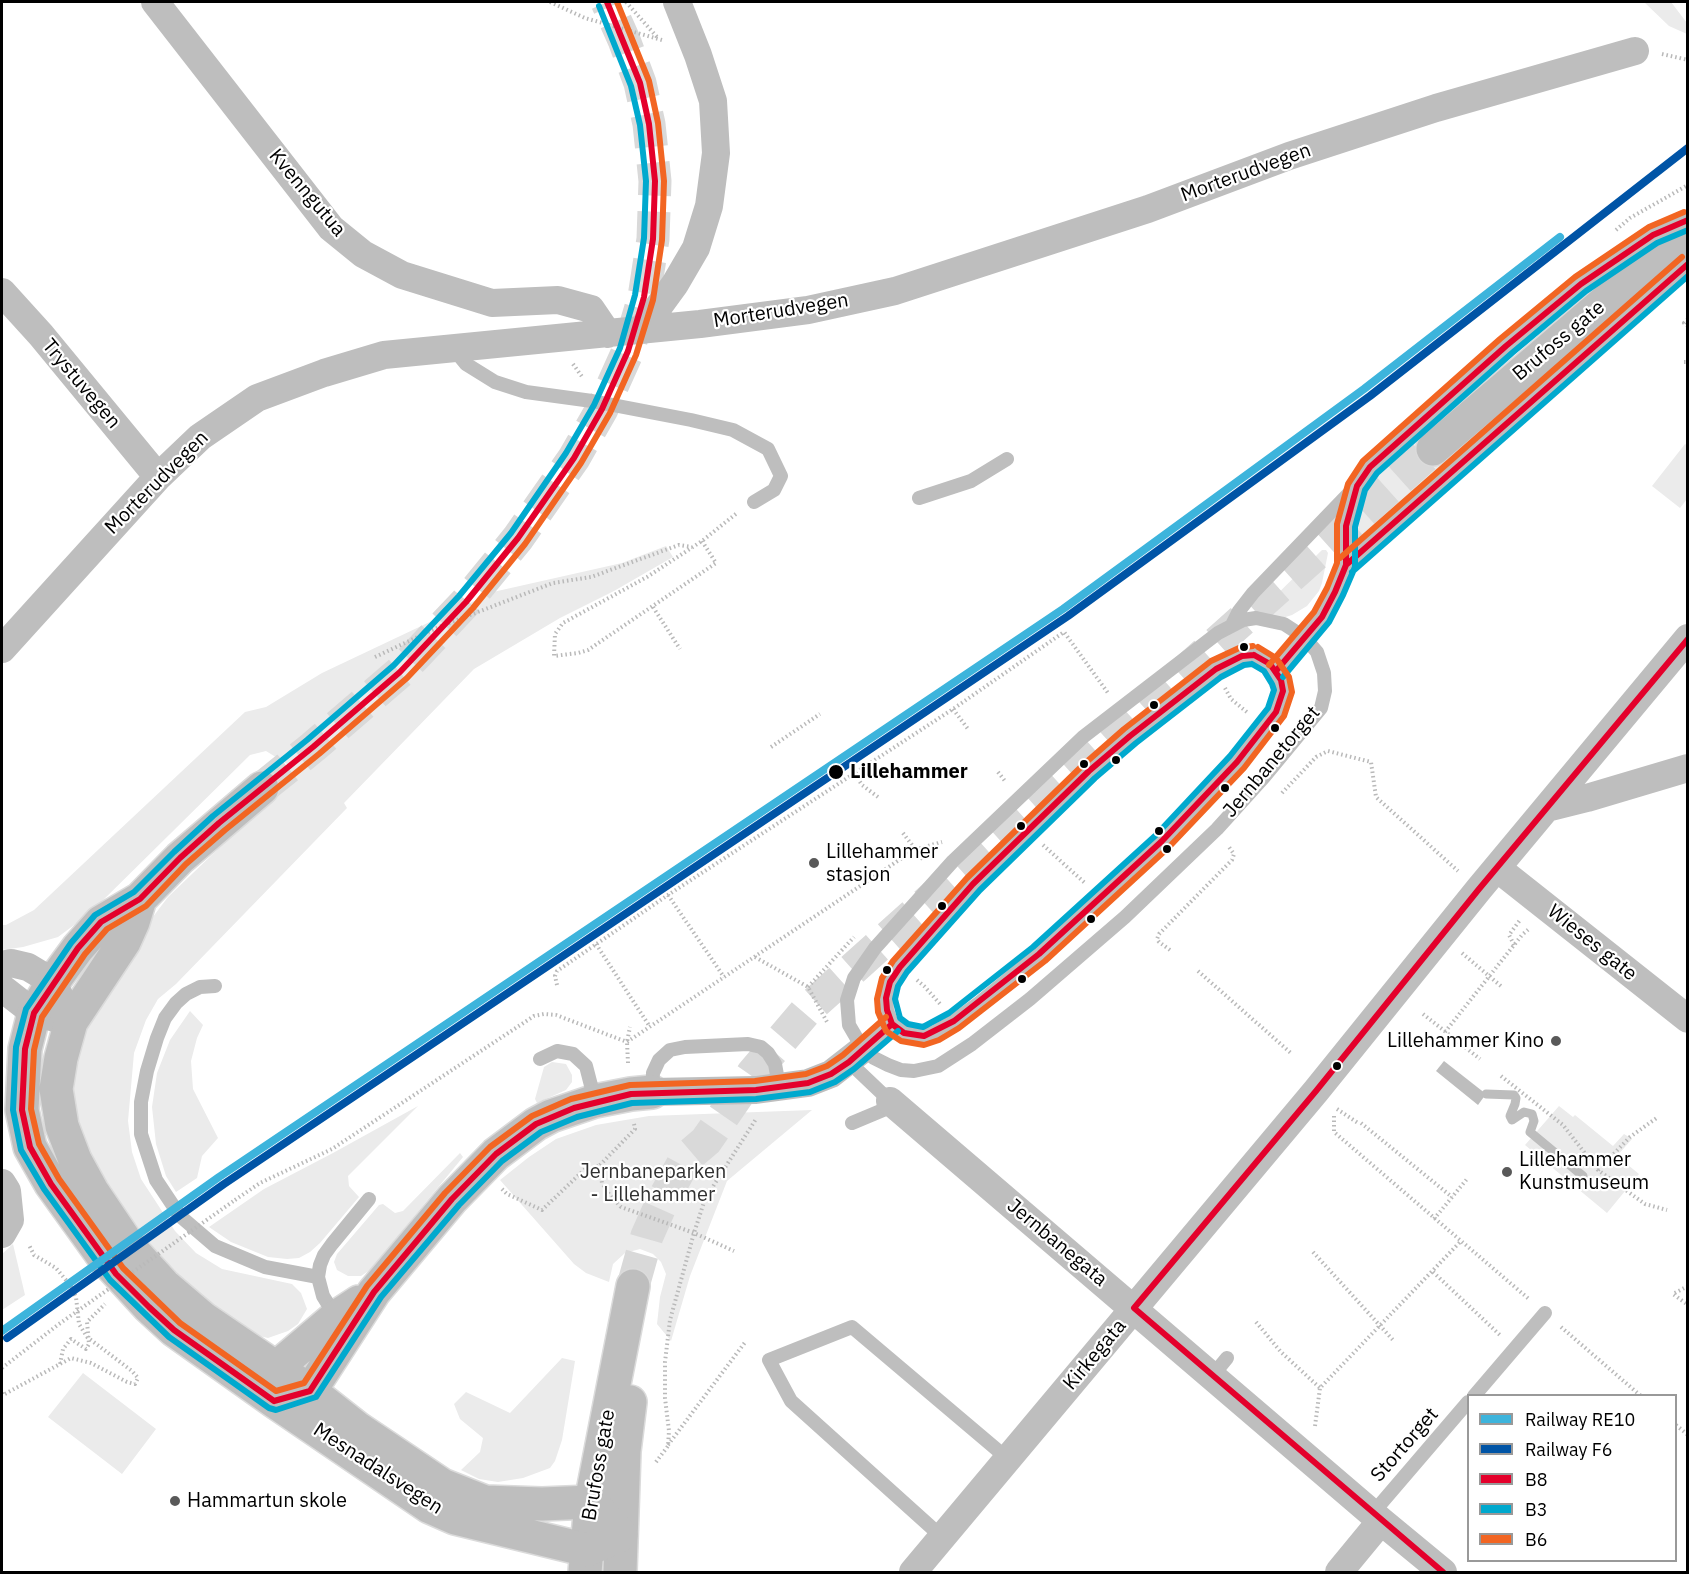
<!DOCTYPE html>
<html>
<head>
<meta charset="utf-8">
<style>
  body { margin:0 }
  #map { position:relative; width:1689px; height:1574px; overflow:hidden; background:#fff; font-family:"IBM Plex Sans",sans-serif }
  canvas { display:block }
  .frame { position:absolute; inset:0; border:3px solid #000; pointer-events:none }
  .legend { position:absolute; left:1467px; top:1394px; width:210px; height:168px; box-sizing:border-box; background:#fff; border:2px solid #999; margin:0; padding:8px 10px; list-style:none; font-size:18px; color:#000 }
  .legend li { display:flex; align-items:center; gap:12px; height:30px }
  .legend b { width:30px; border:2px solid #999 }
</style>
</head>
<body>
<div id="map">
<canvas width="1689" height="1574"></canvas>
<div class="frame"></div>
<ul class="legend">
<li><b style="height:8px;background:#3db4dc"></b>Railway RE10</li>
<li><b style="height:8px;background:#0054a6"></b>Railway F6</li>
<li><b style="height:8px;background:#e4002b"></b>B8</li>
<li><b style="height:8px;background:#00a9ce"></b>B3</li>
<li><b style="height:8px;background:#f26522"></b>B6</li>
</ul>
</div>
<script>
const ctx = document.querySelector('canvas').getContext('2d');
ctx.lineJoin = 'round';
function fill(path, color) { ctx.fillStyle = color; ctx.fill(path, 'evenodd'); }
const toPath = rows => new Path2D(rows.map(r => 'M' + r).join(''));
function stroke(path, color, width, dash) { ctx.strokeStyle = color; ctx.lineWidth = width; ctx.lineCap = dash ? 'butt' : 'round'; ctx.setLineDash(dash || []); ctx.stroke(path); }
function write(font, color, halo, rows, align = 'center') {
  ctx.font = font + ' "IBM Plex Sans",sans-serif'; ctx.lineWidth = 4.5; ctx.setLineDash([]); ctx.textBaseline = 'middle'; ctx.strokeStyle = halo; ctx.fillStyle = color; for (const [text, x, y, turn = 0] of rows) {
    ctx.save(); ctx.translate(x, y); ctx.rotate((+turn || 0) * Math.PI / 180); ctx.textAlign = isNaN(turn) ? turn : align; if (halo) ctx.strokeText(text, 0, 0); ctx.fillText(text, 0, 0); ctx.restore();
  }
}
fill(toPath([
  [1644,2,1671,2,1687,23,1687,34,1669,26],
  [1420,433,1424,446,1442,462,1449,463,1366,536,1363,538,1358,537,1358,529,1363,505,1373,479,1380,469],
  [1685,444,1688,446,1687,499,1680,508,1652,486],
  [666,546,673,557,614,591,560,618,474,669,344,803,347,808,176,984,158,999,146,1020,134,1053,128,1121,132,1152,141,1179,175,1231,196,1253,222,1269,292,1284,301,1293,307,1309,298,1324,288,1331,268,1338,247,1333,203,1302,144,1245,97,1172,74,1110,72,1069,92,1015,140,934,168,897,267,802,290,777,287,764,266,751,250,755,89,914,58,937,23,947,2,950,2,925,6,925,34,910,245,712,266,707,322,673,493,592,622,563],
  [1322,550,1326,550,1328,553,1322,583,1319,591,1307,606,1292,615,1279,619,1259,612],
  [190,1011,203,1025,197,1038,191,1061,193,1089,218,1138,202,1156,197,1178,176,1192,166,1176,156,1144,152,1107,157,1073,170,1040],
  [552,1062,566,1064,572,1075,572,1082,566,1090,537,1103,535,1099,544,1067],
  [418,1106,348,1176,349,1186,359,1197,320,1243,310,1252,299,1258,287,1259,268,1257,231,1242,209,1227,264,1189,333,1153],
  [1559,1106,1573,1117,1575,1115,1613,1146,1624,1134,1632,1139,1617,1156,1639,1174,1607,1213,1525,1145],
  [812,1110,727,1181,690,1276,671,1341,657,1324,660,1297,666,1274,661,1262,653,1254,640,1249,625,1253,613,1264,609,1282,586,1273,574,1264,500,1180,529,1157,556,1139,596,1125,649,1116],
  [460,1153,463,1157,370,1270,361,1276,348,1276,337,1270,334,1262,337,1254,379,1205,383,1204,395,1213,403,1211],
  [13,1244,25,1295,2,1310,2,1254],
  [562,1358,575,1361,562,1440,555,1461,550,1468,523,1478,498,1482,479,1479,461,1470,480,1452,483,1438,460,1419,454,1404,466,1392,510,1413],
  [83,1373,156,1429,122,1474,48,1417]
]), '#ebebeb');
fill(toPath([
  [1444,1061,1486,1094,1478,1105,1436,1071]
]), '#bdbdbd');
stroke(toPath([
  [1486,1094,1514,1095,1516,1098,1515,1104,1510,1116,1512,1120,1524,1112,1532,1114,1534,1121,1530,1132,1583,1176]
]), '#bdbdbd', 9);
stroke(toPath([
  [633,1286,647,1236,663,1200,686,1158,706,1141,753,1073,807,1010,1433,449]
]), '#d9d9d9', 33, [33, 16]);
stroke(toPath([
  [262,788,313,747,400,672,466,602,518,538,574,458,602,409,628,351,644,297,653,239,655,181,649,124,640,83,624,40,607,2]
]), '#d9d9d9', 33, [33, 16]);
const primary = toPath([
  [1433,449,1614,294,1688,238],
  [585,1572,591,1502,633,1286],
  [620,1572,624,1451,630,1402]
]);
const trunk = toPath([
  [140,899,133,922,124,942,71,1022,61,1058,56,1089,62,1126,75,1160,92,1191,131,1249,164,1285,204,1319,310,1391,357,1428,442,1485,485,1502,542,1504,591,1502,621,1535,587,1550,455,1518,430,1507,274,1401,174,1330,149,1307,105,1259,51,1184,30,1147,22,1110,25,1049,34,1013,53,982,78,948,101,922,140,899,180,858,262,788],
  [275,1388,276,1368,336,1317,359,1302],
  [290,1397,310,1391,374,1292,452,1199,496,1154,536,1124,551,1116,595,1101,631,1094,652,1092]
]);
stroke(primary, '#dbdbdb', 36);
stroke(trunk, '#dbdbdb', 36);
stroke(toPath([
  [550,2,585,18,662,40],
  [626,2,657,37],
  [1662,54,1688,60],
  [1616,230,1630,218,1688,185],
  [1688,319,1684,323,1688,326],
  [1684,362,1688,362],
  [573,364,583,378],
  [702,541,716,563,588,650,578,653,554,656,555,634,563,623,647,577,702,541,737,513],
  [653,607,680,649],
  [375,657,439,627,553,583,591,577,679,545,692,547],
  [1225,688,1231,699,1248,713],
  [953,709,968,729],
  [771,747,820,714],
  [998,772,1005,781],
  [855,774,862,785,878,797],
  [1282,793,1316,757,1328,751,1371,762,1376,797,1458,871],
  [903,833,924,861],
  [1043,845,1086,884],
  [668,895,724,977],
  [596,944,650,1027],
  [1514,945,1509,935,1520,920],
  [1170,950,1159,942,1157,939,1159,934,1232,860,1234,854,1229,847,1227,848],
  [1462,953,1502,987],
  [755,957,808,987,827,1022],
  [1198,971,1292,1054],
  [917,980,924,986,941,1005],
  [557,985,555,976,557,971,668,895,953,709,1064,632,1108,693],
  [808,987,854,937],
  [1423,1014,1480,1059],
  [1445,1032,1522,935,1530,928],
  [628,1063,627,1042,630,1027],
  [1501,1076,1563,1125,1598,1170,1645,1204,1667,1210],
  [1337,1109,1358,1123],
  [1334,1116,1334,1132,1530,1300],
  [1361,1123,1452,1197],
  [634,1124,635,1129,599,1166,602,1183,609,1194,621,1207,694,1233,734,1251],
  [1598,1170,1630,1137,1658,1117],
  [502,1189,507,1194,542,1210,584,1170,599,1166],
  [235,1200,260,1183,332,1149,534,1016,544,1014,556,1015,627,1042,914,850,942,842],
  [1434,1219,1467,1179],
  [1313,1252,1393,1340],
  [1433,1272,1501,1336],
  [1688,1286,1673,1294,1688,1305],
  [1256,1322,1281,1352,1320,1388],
  [1561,1327,1641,1396],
  [60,1364,63,1349,71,1339,86,1349,89,1344,87,1322,105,1304],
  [2,1368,59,1324],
  [2,1393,3,1395,71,1358,91,1363,127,1382,135,1384,138,1378,132,1371,87,1337,79,1324,76,1297,70,1285,56,1268,34,1255,29,1245],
  [1676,1425,1688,1435],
  [1315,1426,1320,1388,1461,1241],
  [668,1445,746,1341],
  [656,1462,668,1446,669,1431,665,1398,665,1362,670,1320,694,1233,705,1199,756,1119]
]), '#b9b9b9', 4, [1.5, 3]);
stroke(toPath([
  [453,348,466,364,495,382,526,392,592,401,691,420,733,430,768,449,781,476,774,490,754,502],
  [919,498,971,481,1007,459],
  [1346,565,1688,264],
  [1256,618,1284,624,1304,637,1317,652,1324,673,1325,691,1321,708,1264,777,1217,829,1125,917,1030,999,972,1044,938,1066,914,1071,901,1070,888,1065,874,1058,863,1049,849,1025,847,1000,854,978,875,948,953,861,1083,737,1218,633,1243,620,1256,618],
  [1232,625,1239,611,1253,593,1355,487],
  [1254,655,1270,664,1281,680,1283,691,1276,712,1237,762,1162,841,1039,954,979,1003,954,1021,935,1032,924,1036,904,1033,892,1024,887,1010,886,998,890,982,900,967,973,884,1089,771,1130,736,1216,669,1242,656,1254,655],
  [1276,671,1322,617,1335,592,1346,565,1346,526,1357,486,1370,467,1506,346,1581,284,1653,235,1688,220],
  [215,986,200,987,186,994,176,1003,165,1018,157,1038,147,1071,141,1102,141,1134,156,1180,180,1216,215,1246,265,1267,318,1277],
  [863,1049,892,1024],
  [540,1059,557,1051,573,1054,586,1066,595,1101],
  [849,1062,890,1101],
  [652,1092,653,1073,659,1060,670,1050,685,1047,748,1044,761,1047,768,1053,775,1064,779,1086],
  [852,1123,895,1105],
  [336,1317,323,1296,318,1277,320,1265,324,1255,332,1244,369,1199],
  [1213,1375,1227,1358],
  [1474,1396,1545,1313],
  [1372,1514,1468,1402],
  [942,1537,791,1401,769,1360,852,1327,1008,1459]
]), '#bebebe', 14);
stroke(toPath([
  [155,2,331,228,363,254,402,275,492,303,558,300,591,309,608,334],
  [2,292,41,335,158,477],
  [643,328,675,284,696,248,709,206,716,153,713,101,698,55,677,2],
  [2,649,158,477,200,437,257,398,324,373,384,355,700,324,808,310,895,291,1148,209,1289,156,1436,108,1635,51],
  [1547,808,1587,798,1688,768],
  [1497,868,1688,1019],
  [2,965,11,963,28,967,53,982,71,1022],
  [2,988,34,1013,55,1018],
  [652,1092,756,1090,808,1083,831,1074,863,1049],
  [890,1101,1381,1521,1443,1572],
  [2,1183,7,1191,10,1220,2,1234],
  [913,1572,1316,1091,1479,889,1688,638],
  [1339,1572,1381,1521]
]), '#bebebe', 28);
stroke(primary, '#bebebe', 33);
stroke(trunk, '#bebebe', 33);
stroke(toPath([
  [59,1324,235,1200]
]), '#b9b9b9', 4, [1.5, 3]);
stroke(toPath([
  [1346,565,1688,264],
  [1254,655,1270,664,1281,680,1283,691,1276,712,1237,762,1162,841,1039,954,954,1021,924,1036,904,1033,892,1024,887,1010,886,998,890,982,900,967,973,884,1089,771,1130,736,1216,669,1242,656,1254,655],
  [1276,671,1322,617,1335,592,1346,565,1346,526,1357,486,1370,467,1506,346,1581,284,1653,235,1688,220],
  [274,1401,174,1330,149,1307,116,1274,51,1184,30,1147,22,1110,25,1049,34,1013,78,948,101,922,140,899,180,858,219,823,313,747,400,672,466,602,518,538,574,458,602,409,628,351,644,297,653,239,655,181,649,124,640,83,607,2],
  [274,1401,310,1391,374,1292,452,1199,496,1154,536,1124,574,1108,631,1094,756,1090,808,1083,831,1074,849,1062,892,1024],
  [1443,1572,1134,1308,1316,1091,1479,889,1688,639]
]), '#e4002b', 6);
stroke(toPath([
  [599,6,631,86,640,125,646,181,644,238,635,295,620,348,594,405,566,453,511,533,459,596,394,665,307,740,213,816,174,852,134,892,95,915,71,943,26,1009,16,1047,13,1110,21,1150,44,1189,110,1280,169,1337,269,1408,276,1410,316,1397,381,1297,459,1205,502,1161,541,1132,577,1117,632,1103,756,1099,810,1092,835,1082,854,1069,898,1031],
  [1352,572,1688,276],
  [1252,664,1264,671,1272,684,1274,690,1268,708,1230,756,1156,835,1033,947,949,1013,923,1027,908,1024,900,1018,895,999,898,986,907,972,980,890,1095,778,1136,743,1221,677,1244,665,1252,664],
  [1283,677,1329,622,1343,595,1355,567,1355,527,1365,490,1377,473,1512,353,1586,291,1657,243,1688,230]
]), '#00a9ce', 6);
stroke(toPath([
  [617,2,649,81,658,123,664,181,662,240,653,300,636,355,610,413,581,463,525,544,473,608,407,678,319,754,225,830,186,864,146,906,107,929,85,954,42,1017,34,1050,31,1109,39,1144,59,1179,123,1268,180,1323,276,1391,304,1383,367,1286,445,1193,490,1147,532,1116,571,1099,630,1085,755,1081,806,1074,827,1066,843,1055,886,1017],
  [1340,558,1682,257],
  [1253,646,1239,648,1211,661,1124,729,1083,765,967,878,893,961,882,978,877,999,878,1012,886,1031,901,1041,924,1045,939,1040,959,1028,1045,961,1169,847,1244,768,1284,716,1292,692,1289,677,1276,658,1258,647],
  [1269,665,1314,612,1327,588,1337,563,1337,524,1348,484,1363,461,1500,339,1575,277,1649,227,1684,212]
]), '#f26522', 6);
stroke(toPath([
  [2,1331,219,1177,1063,609,1364,389,1560,237]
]), '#3db4dc', 8);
stroke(toPath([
  [7,1338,224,1184,1068,616,1370,396,1688,148]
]), '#0054a6', 8);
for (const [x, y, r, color] of [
  [1244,647,5,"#000"],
  [1154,705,5,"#000"],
  [1275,728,5,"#000"],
  [1116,760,5,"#000"],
  [1084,764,5,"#000"],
  [836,772,8,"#000"],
  [1225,788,5,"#000"],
  [1021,826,5,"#000"],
  [1159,831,5,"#000"],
  [1167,849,5,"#000"],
  [814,863,6,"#595959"],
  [942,906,5,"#000"],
  [1091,919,5,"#000"],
  [887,970,5,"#000"],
  [1022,979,5,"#000"],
  [1556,1041,6,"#595959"],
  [1337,1066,5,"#000"],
  [1507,1172,6,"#595959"],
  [175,1501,6,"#595959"]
]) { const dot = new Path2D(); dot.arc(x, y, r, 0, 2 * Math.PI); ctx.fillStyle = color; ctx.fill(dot); stroke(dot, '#fff', 2); }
write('20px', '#000', '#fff', [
  ["Morterudvegen",1246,173,-20],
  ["Kvenngutua",307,193,50],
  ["Morterudvegen",781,311,-9],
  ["Brufoss gate",1559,341,-40],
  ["Trystuvegen",81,384,50],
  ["Morterudvegen",157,483,-45],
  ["Jernbanetorget",1272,762,-50],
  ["Wieses gate",1592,943,39],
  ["Jernbanegata",1057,1243,40],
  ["Kirkegata",1095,1355,-50],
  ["Stortorget",1405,1445,-49],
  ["Brufoss gate",599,1465,-80],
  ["Mesnadalsvegen",378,1469,33]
]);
write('bold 20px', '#000', '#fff', [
  ["Lillehammer",850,772]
], 'left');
write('20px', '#000', '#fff', [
  ["Lillehammer",826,852],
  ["stasjon",826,875],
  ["Lillehammer Kino",1544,1041,"right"],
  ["Lillehammer",1519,1160],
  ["Kunstmuseum",1519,1183],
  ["Hammartun skole",187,1501]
], 'left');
write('20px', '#313131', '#fff', [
  ["Jernbaneparken",653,1172],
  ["- Lillehammer",653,1195]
]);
</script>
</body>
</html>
